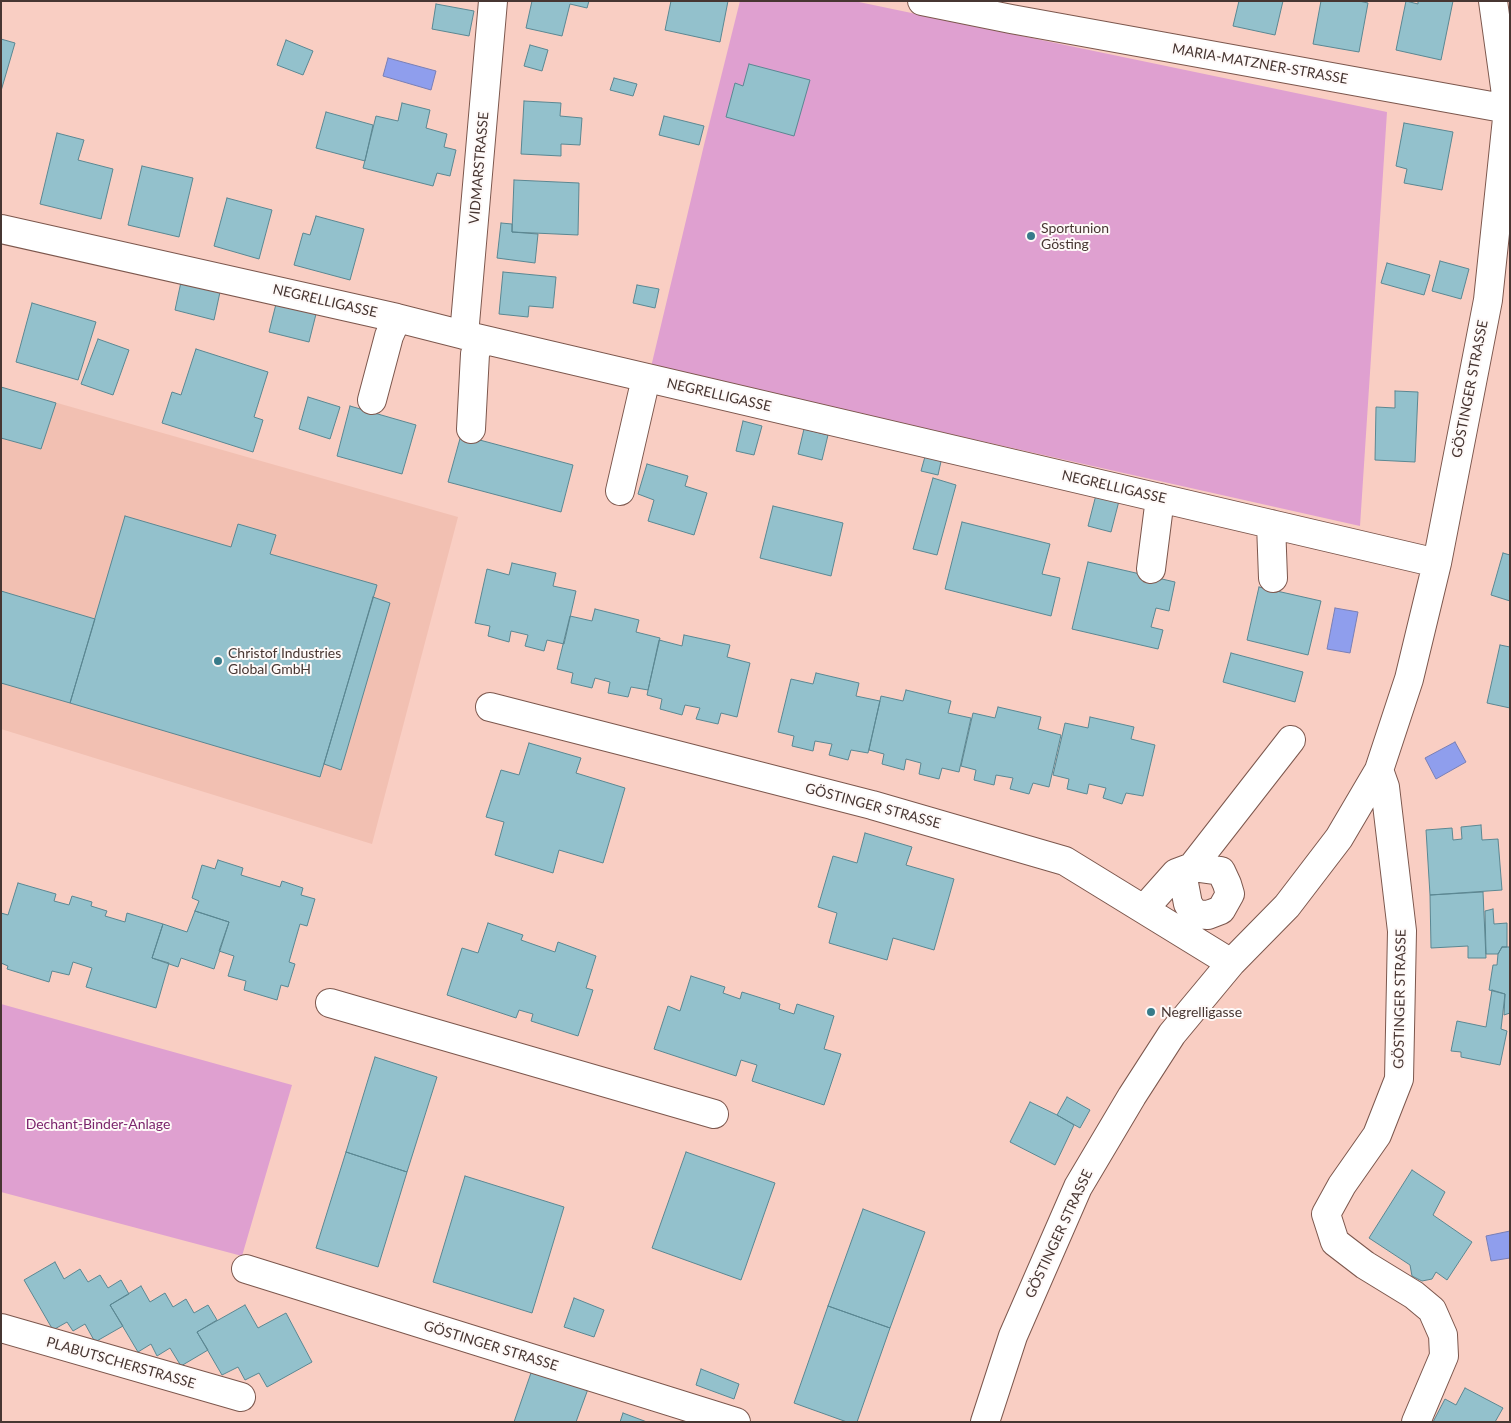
<!DOCTYPE html>
<html>
<head>
<meta charset="utf-8">
<style>
  body { margin:0 }
  #map { position:relative; width:1511px; height:1423px; overflow:hidden; background:#f9cec3; font-family:Lato,sans-serif }
  canvas { display:block }
  .frame { position:absolute; inset:0; border:2px solid #473632; pointer-events:none }
</style>
</head>
<body>
<div id="map">
<canvas width="1511" height="1423"></canvas>
<div class="frame"></div>
</div>
<script>
const ctx = document.querySelector('canvas').getContext('2d');
ctx.lineJoin = 'round';
function fill(path, color) { ctx.fillStyle = color; ctx.fill(path, 'evenodd'); }
const toPath = rows => new Path2D(rows.map(r => 'M' + r).join(''));
function stroke(path, color, width, dash) { ctx.strokeStyle = color; ctx.lineWidth = width; ctx.lineCap = dash ? 'butt' : 'round'; ctx.setLineDash(dash || []); ctx.stroke(path); }
function write(font, color, halo, rows, align = 'center') {
  ctx.font = font + ' Lato,sans-serif'; ctx.lineWidth = 4; ctx.setLineDash([]); ctx.textBaseline = 'middle'; ctx.strokeStyle = halo; ctx.fillStyle = color; for (const [text, x, y, turn = 0] of rows) {
    ctx.save(); ctx.translate(x, y); ctx.rotate((+turn || 0) * Math.PI / 180); ctx.textAlign = isNaN(turn) ? turn : align; if (halo) ctx.strokeText(text, 0, 0); ctx.fillText(text, 0, 0); ctx.restore();
  }
}
fill(toPath([
  [1,387,458,517,372,844,1,729]
]), '#f2c0b2');
fill(toPath([
  [740,1,854,1,1387,112,1360,526,651,367,704,145],
  [1,1004,292,1085,242,1256,1,1192]
]), '#dfa0d0');
const water = toPath([
  [388,58,436,71,431,90,383,76,388,58],
  [1335,608,1358,612,1350,653,1327,649,1335,608],
  [1455,742,1466,762,1436,779,1425,758,1455,742],
  [1510,1231,1510,1258,1491,1261,1486,1236,1510,1231]
]);
fill(water, '#8f9eed');
stroke(water, '#797fb5', 1);
const building = toPath([
  [532,1,589,1,587,8,570,4,562,36,526,28,532,1],
  [671,1,728,1,720,42,665,30,671,1],
  [1239,1,1283,1,1275,35,1233,26,1239,1],
  [1321,1,1359,1,1368,3,1359,52,1313,44,1321,1],
  [1406,1,1418,4,1418,1,1453,1,1441,60,1396,50,1406,1],
  [436,4,474,11,469,36,432,29,436,4],
  [1,39,15,43,1,91,1,39],
  [286,40,313,51,303,75,277,65,286,40],
  [530,45,548,50,542,71,524,66,530,45],
  [749,64,810,80,794,136,726,117,735,83,743,86,749,64],
  [614,78,637,84,633,96,610,90,614,78],
  [524,101,561,103,560,116,582,118,580,145,561,144,561,156,521,154,524,101],
  [402,103,430,110,426,128,447,134,444,147,456,150,450,176,437,173,433,186,363,168,376,116,398,121,402,103],
  [326,112,373,125,365,161,316,148,326,112],
  [664,116,704,126,699,145,659,135,664,116],
  [1404,123,1453,132,1442,190,1404,183,1407,169,1396,166,1404,123],
  [57,133,84,140,78,160,113,169,101,219,40,204,57,133],
  [142,166,193,178,179,237,128,225,142,166],
  [514,180,579,183,578,235,512,232,514,180],
  [227,198,272,210,259,259,214,246,227,198],
  [316,216,364,229,350,280,294,265,303,233,310,235,316,216],
  [501,223,512,224,512,232,538,234,535,263,497,258,501,223],
  [1440,261,1469,269,1461,299,1432,291,1440,261],
  [1387,263,1430,275,1424,295,1381,283,1387,263],
  [503,272,556,277,553,308,529,306,528,317,499,314,503,272],
  [181,282,220,292,214,320,175,310,181,282],
  [637,285,659,289,655,308,633,303,637,285],
  [32,303,96,322,78,380,16,362,32,303],
  [276,304,316,314,309,342,269,332,276,304],
  [98,339,129,350,113,395,81,384,98,339],
  [196,349,268,372,254,417,263,420,253,452,162,423,172,392,181,395,196,349],
  [1,387,56,403,41,449,1,438,1,387],
  [1395,391,1418,392,1415,462,1375,460,1376,407,1395,408,1395,391],
  [308,397,340,407,330,439,299,429,308,397],
  [350,406,416,425,402,474,337,456,350,406],
  [743,421,762,426,754,455,736,451,743,421],
  [804,429,828,435,822,460,798,454,804,429],
  [461,435,573,465,561,512,448,482,461,435],
  [926,453,942,457,938,475,921,471,926,453],
  [647,464,688,476,685,486,707,493,694,535,648,521,654,500,638,494,647,464],
  [933,478,956,485,937,555,913,549,933,478],
  [1097,491,1120,497,1111,532,1088,526,1097,491],
  [773,506,843,523,831,576,760,558,773,506],
  [125,516,231,547,238,524,276,535,270,554,377,585,320,777,70,703,125,516],
  [962,522,1050,544,1042,574,1060,578,1051,616,945,589,962,522],
  [1503,553,1510,555,1510,601,1491,595,1503,553],
  [1088,562,1175,582,1169,611,1156,608,1151,627,1163,630,1158,649,1072,629,1088,562],
  [512,563,556,573,553,586,576,591,564,644,547,640,544,651,525,646,528,635,511,631,509,642,488,636,490,626,475,623,487,569,509,575,512,563],
  [1259,587,1321,601,1308,655,1247,640,1259,587],
  [1,591,95,619,70,703,1,683,1,591],
  [373,597,390,603,341,770,324,764,373,597],
  [595,609,639,620,636,632,660,638,648,690,631,687,628,697,608,693,610,682,595,678,592,688,571,683,573,673,557,669,570,616,592,621,595,609],
  [684,635,730,645,727,657,750,663,737,717,721,713,718,724,696,719,700,708,685,705,682,715,660,709,662,699,647,695,659,640,682,646,684,635],
  [1500,645,1510,647,1510,708,1487,703,1500,645],
  [1231,653,1303,672,1295,702,1223,682,1231,653],
  [816,673,859,683,856,696,880,701,868,753,851,750,848,760,829,755,832,744,815,741,813,751,792,746,794,736,778,732,791,679,813,684,816,673],
  [906,690,951,701,948,713,971,718,959,772,942,768,939,779,919,774,921,763,906,759,904,770,882,764,884,754,869,750,881,696,903,701,906,690],
  [998,707,1041,717,1038,729,1061,735,1049,787,1033,783,1029,794,1010,789,1013,778,996,775,994,785,974,780,976,770,961,766,973,713,995,718,998,707],
  [1090,717,1134,727,1131,739,1155,745,1143,796,1126,793,1122,804,1103,798,1106,788,1089,784,1087,794,1067,789,1069,779,1053,775,1065,723,1088,728,1090,717],
  [529,743,581,758,576,773,625,788,603,863,559,850,553,873,495,855,504,822,486,817,501,770,519,775,529,743],
  [1481,825,1482,840,1498,839,1502,890,1430,895,1426,830,1452,828,1453,840,1462,839,1461,827,1481,825],
  [865,833,912,847,906,865,954,879,934,950,893,938,887,960,829,943,837,913,818,907,833,856,857,863,865,833],
  [218,860,243,868,241,875,280,887,282,881,303,888,301,895,315,899,307,926,300,924,289,962,295,964,288,987,281,985,277,1000,244,990,246,981,228,976,234,956,219,951,229,922,195,911,199,901,192,898,202,865,215,869,218,860],
  [18,883,56,894,54,901,69,905,72,896,92,902,91,906,107,911,105,916,125,922,127,913,163,924,152,958,169,963,156,1008,86,987,92,968,73,962,69,975,52,971,49,982,7,969,8,966,1,963,1,913,8,915,18,883],
  [1483,892,1486,958,1468,958,1468,946,1431,948,1430,895,1483,892],
  [1493,909,1494,924,1507,923,1507,947,1502,947,1498,954,1486,954,1485,911,1493,909],
  [195,911,229,922,214,969,181,958,178,967,152,958,163,924,187,932,195,911],
  [488,923,523,935,521,940,555,952,558,942,596,956,586,988,593,990,578,1036,531,1021,533,1014,519,1010,516,1018,447,995,462,948,478,953,488,923],
  [1502,947,1510,947,1510,1013,1504,1015,1505,994,1489,990,1493,965,1497,965,1498,954,1502,947],
  [691,976,725,987,723,993,740,999,742,992,780,1004,779,1009,794,1014,797,1004,834,1016,824,1049,841,1054,824,1105,752,1081,757,1065,741,1060,736,1076,654,1049,668,1006,680,1011,691,976],
  [1492,990,1505,994,1501,1029,1507,1031,1500,1065,1461,1057,1461,1052,1451,1051,1457,1021,1486,1027,1492,990],
  [375,1057,437,1077,407,1172,346,1152,375,1057],
  [1067,1097,1090,1110,1080,1128,1057,1115,1067,1097],
  [1030,1102,1057,1115,1074,1125,1055,1165,1010,1142,1030,1102],
  [346,1152,407,1172,378,1267,316,1248,346,1152],
  [686,1152,775,1183,741,1280,652,1248,686,1152],
  [1412,1170,1445,1192,1433,1215,1472,1242,1447,1280,1436,1272,1432,1279,1422,1281,1412,1276,1410,1265,1369,1238,1412,1170],
  [465,1176,564,1207,532,1313,433,1282,465,1176],
  [863,1209,925,1232,890,1328,828,1306,863,1209],
  [55,1262,64,1279,80,1269,88,1282,100,1275,108,1288,121,1280,129,1294,110,1305,123,1326,95,1342,85,1324,73,1331,67,1322,53,1330,24,1280,55,1262],
  [141,1286,150,1302,165,1293,173,1307,186,1299,194,1313,208,1305,217,1320,197,1332,208,1350,181,1366,170,1348,157,1356,151,1344,138,1352,110,1305,141,1286],
  [574,1298,604,1310,594,1337,564,1327,574,1298],
  [245,1305,258,1328,286,1313,312,1362,267,1387,259,1373,245,1380,238,1367,222,1375,197,1332,245,1305],
  [828,1306,890,1328,857,1422,847,1422,794,1403,828,1306],
  [701,1369,739,1384,734,1399,696,1385,701,1369],
  [532,1370,588,1389,576,1422,514,1422,532,1370],
  [1465,1388,1503,1408,1495,1422,1433,1422,1445,1399,1456,1405,1465,1388],
  [623,1413,647,1422,620,1422,623,1413]
]);
fill(building, '#93c1cc');
stroke(building, '#5a8792', 1);
const minor = toPath([
  [922,1,1011,19,1508,109],
  [1,229,397,318,464,335,1437,563],
  [464,335,493,1],
  [372,400,389,336,397,318],
  [471,429,475,354,480,339],
  [620,491,646,378],
  [1271,524,1273,578],
  [1151,569,1160,498],
  [490,707,872,805,1065,861,1231,963],
  [1379,770,1385,787,1402,931,1399,1079,1377,1135,1342,1185,1326,1214,1335,1242,1365,1265,1414,1295,1432,1310,1443,1335,1444,1356,1416,1422],
  [1192,867,1291,740],
  [1144,909,1176,873,1192,867,1221,871,1227,884,1230,894,1221,910,1208,915,1195,914,1188,904,1184,883],
  [330,1003,714,1114],
  [246,1269,736,1422],
  [1,1328,241,1397],
  [985,1422,1013,1336,1078,1187,1132,1096,1172,1034,1231,963,1287,906,1339,838,1379,770,1409,679,1437,563,1488,300,1508,109,1493,1]
]);
stroke(minor, '#7c574d', 30);
stroke(minor, '#fff', 28);
for (const [x, y, r, color] of [
  [1031,236,5,"#377b8a"],
  [218,661,5,"#377b8a"],
  [1151,1012,5,"#377b8a"]
]) { const dot = new Path2D(); dot.arc(x, y, r, 0, 2 * Math.PI); ctx.fillStyle = color; ctx.fill(dot); stroke(dot, '#fef9f8', 2); }
write('14px', '#473632', '#fef9f8', [
  ["MARIA-MATZNER-STRASSE",1260,64,10],
  ["VIDMARSTRASSE",479,168,-85],
  ["NEGRELLIGASSE",325,301,13],
  ["GÖSTINGER STRASSE",1470,389,-79],
  ["NEGRELLIGASSE",719,395,13],
  ["NEGRELLIGASSE",1114,487,13],
  ["GÖSTINGER STRASSE",873,806,15],
  ["GÖSTINGER STRASSE",1400,999,-89],
  ["GÖSTINGER STRASSE",1059,1234,-65],
  ["GÖSTINGER STRASSE",491,1346,17],
  ["PLABUTSCHERSTRASSE",121,1363,16]
]);
write('14px', '#473632', '#fef9f8', [
  ["Sportunion",1041,228],
  ["Gösting",1041,244],
  ["Christof Industries",228,653],
  ["Global GmbH",228,669],
  ["Negrelligasse",1161,1012]
], 'left');
write('14px', '#7b246c', '#fef9f8', [
  ["Dechant-Binder-Anlage",98,1124]
]);
</script>
</body>
</html>
